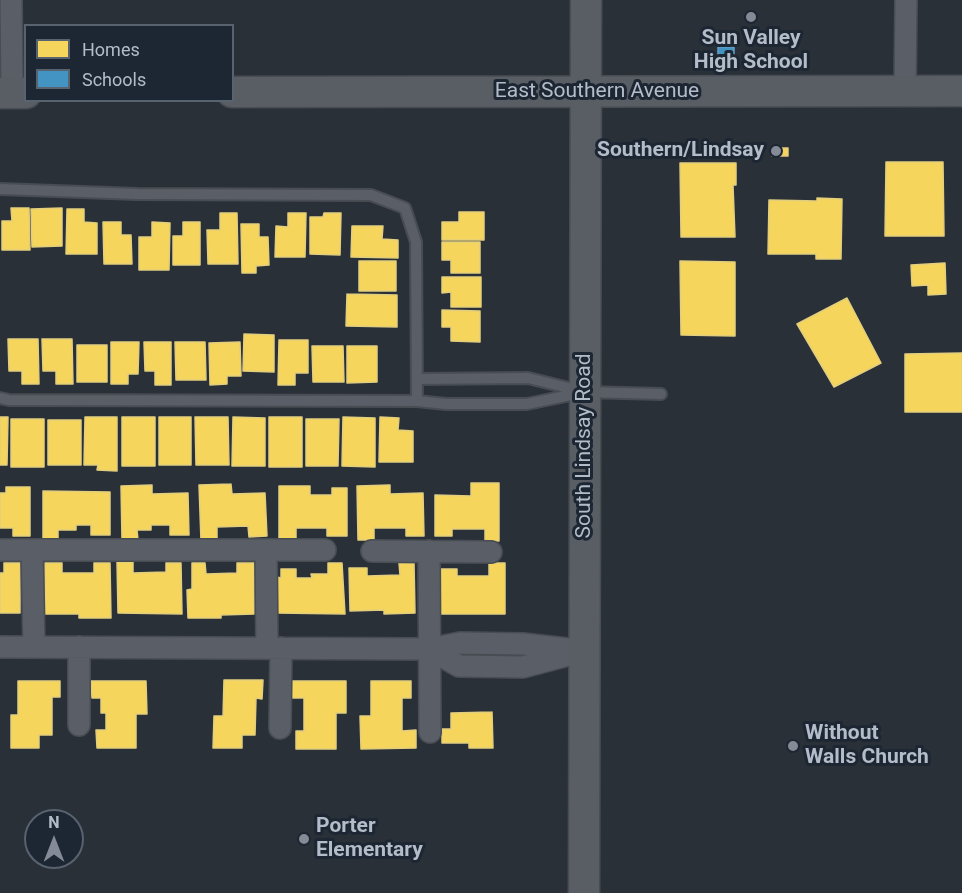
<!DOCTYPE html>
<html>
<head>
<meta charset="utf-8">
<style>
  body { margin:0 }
  #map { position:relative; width:962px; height:893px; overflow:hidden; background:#2a3038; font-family:Roboto,sans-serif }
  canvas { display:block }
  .legend { position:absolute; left:24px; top:24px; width:210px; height:78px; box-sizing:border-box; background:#1d2633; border:2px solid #59626f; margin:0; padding:8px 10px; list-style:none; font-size:18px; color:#b4bcc9 }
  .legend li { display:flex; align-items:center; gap:12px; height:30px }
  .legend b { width:30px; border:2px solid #59626f }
  .north { position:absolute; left:24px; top:809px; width:60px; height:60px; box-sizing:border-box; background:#1d2633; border:2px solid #59626f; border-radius:50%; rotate:0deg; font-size:16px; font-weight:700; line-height:24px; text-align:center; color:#b4bcc9 }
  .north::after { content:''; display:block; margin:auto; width:21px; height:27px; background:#848b96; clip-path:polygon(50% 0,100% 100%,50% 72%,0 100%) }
</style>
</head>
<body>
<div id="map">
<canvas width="962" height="893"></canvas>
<ul class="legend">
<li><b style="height:16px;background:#f6d55c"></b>Homes</li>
<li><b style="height:16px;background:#4393c3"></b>Schools</li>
</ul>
<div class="north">N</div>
</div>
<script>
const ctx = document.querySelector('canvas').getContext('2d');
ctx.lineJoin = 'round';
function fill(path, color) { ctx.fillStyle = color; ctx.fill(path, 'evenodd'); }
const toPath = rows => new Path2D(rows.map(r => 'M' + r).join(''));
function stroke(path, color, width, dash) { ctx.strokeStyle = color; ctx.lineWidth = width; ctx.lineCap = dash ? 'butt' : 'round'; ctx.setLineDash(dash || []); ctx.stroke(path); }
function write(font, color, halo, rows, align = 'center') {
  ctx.font = font + ' Roboto,sans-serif'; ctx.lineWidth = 6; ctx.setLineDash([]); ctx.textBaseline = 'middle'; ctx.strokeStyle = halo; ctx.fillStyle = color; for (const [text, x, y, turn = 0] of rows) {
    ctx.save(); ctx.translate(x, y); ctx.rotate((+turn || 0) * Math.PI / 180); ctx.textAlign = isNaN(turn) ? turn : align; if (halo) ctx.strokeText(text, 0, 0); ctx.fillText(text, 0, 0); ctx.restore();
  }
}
const homes = toPath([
  [772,148,788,148,788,156,772,156,772,148],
  [886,162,943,162,944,236,885,236,886,162],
  [680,163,736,163,736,185,733,185,735,237,681,237,680,163],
  [817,198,842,199,841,259,816,259,816,254,768,254,769,200,817,201,817,198],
  [11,208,29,208,30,250,2,250,2,221,12,221,11,208],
  [62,208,62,246,32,247,31,209,62,208],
  [67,209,84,209,84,222,97,223,97,254,66,254,67,209],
  [459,212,484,212,484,240,442,240,442,222,459,222,459,212],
  [220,213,237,213,238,264,208,264,207,230,220,230,220,213],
  [288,213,306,213,305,257,275,257,276,226,288,227,288,213],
  [324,213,341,213,340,255,310,254,310,217,323,217,324,213],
  [103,222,121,222,121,235,131,235,132,264,104,264,103,222],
  [152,222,170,223,169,270,139,270,139,237,152,237,152,222],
  [183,222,200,222,200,265,173,265,173,236,183,236,183,222],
  [241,224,259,224,259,237,268,237,269,265,256,266,256,273,242,273,241,224],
  [352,226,383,226,382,239,398,240,398,258,351,257,352,226],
  [442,242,480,242,480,273,451,273,451,260,442,260,442,242],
  [359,261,396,261,396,291,359,291,359,261],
  [680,261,735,262,735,336,681,335,680,261],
  [945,263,946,294,928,295,928,285,912,286,911,265,945,263],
  [442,277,481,277,481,307,451,307,451,292,442,293,442,277],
  [347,294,397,295,397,327,346,326,347,294],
  [847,298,881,363,834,387,797,324,847,298],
  [442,310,480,311,480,342,451,341,451,327,442,327,442,310],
  [244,334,274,335,274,372,243,371,244,334],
  [8,339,38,339,39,384,22,384,22,371,9,371,8,339],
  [42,339,72,339,73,384,56,384,56,371,43,371,42,339],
  [279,340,308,340,308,373,295,373,295,385,278,385,279,340],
  [111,342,139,342,138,374,128,374,128,384,111,384,111,342],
  [144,342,171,342,171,385,155,385,155,371,145,371,144,342],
  [175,342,205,342,206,380,176,380,175,342],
  [240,342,241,376,227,376,227,384,210,385,209,343,240,342],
  [77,345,107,345,107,382,77,382,77,345],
  [312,346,343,346,344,382,313,382,312,346],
  [347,346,377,346,377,382,347,383,347,346],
  [962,353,962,412,905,412,905,354,962,353],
  [0,417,8,417,7,465,0,465,0,417],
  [85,417,117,417,117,471,97,470,98,465,84,465,85,417],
  [122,417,155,417,155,466,122,466,122,417],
  [159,417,191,417,191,465,159,465,159,417],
  [195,417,228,417,229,465,196,465,195,417],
  [233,417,265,418,265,466,232,466,233,417],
  [269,417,302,417,302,467,269,467,269,417],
  [343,417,375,418,375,467,342,466,343,417],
  [380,417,399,418,398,430,413,431,413,462,379,462,380,417],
  [11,419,44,419,44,467,11,467,11,419],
  [306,419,339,419,338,466,306,466,306,419],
  [48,420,81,420,81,465,48,465,48,420],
  [471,483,499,483,499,541,485,541,485,529,452,529,452,536,435,536,435,495,471,496,471,483],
  [231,484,232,494,265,493,267,536,249,537,248,526,217,527,217,540,201,541,199,485,231,484],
  [152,485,152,494,188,493,189,535,170,535,170,525,151,525,151,530,137,530,138,540,122,540,121,486,152,485],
  [390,485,390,494,423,493,424,536,406,536,406,528,374,528,374,540,358,540,357,486,390,485],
  [279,486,310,486,310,495,332,495,332,488,347,488,347,536,327,536,327,528,296,528,296,540,279,540,279,486],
  [6,487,30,487,30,536,13,536,13,528,0,528,0,493,6,493,6,487],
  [43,491,110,492,110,535,91,535,91,525,76,525,76,530,58,530,58,541,43,540,43,491],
  [117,562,133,562,133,573,166,572,166,563,181,563,182,614,118,613,117,562],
  [4,563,20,563,20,613,0,613,0,573,4,573,4,563],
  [45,563,62,563,62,573,94,573,94,563,110,563,111,618,79,618,79,614,45,614,45,563],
  [192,563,205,563,206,574,237,573,237,563,254,563,254,614,221,615,221,618,188,618,187,590,192,589,192,563],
  [328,563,342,563,345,614,277,613,277,577,281,578,281,569,296,569,296,578,312,578,311,574,328,574,328,563],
  [399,563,414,563,415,613,384,614,384,610,350,611,349,568,367,568,367,576,400,575,399,563],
  [489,563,505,563,505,614,439,614,439,569,457,569,457,576,489,576,489,563],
  [224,680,263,680,262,699,256,698,255,735,242,735,242,748,213,748,214,716,223,716,224,680],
  [18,681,60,681,60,697,52,697,52,735,39,735,39,748,11,748,11,715,18,715,18,681],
  [91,681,146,681,147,714,136,714,136,748,97,748,96,730,106,730,106,713,101,713,101,698,92,698,91,681],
  [291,681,346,681,346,713,336,713,336,749,296,749,296,731,304,731,304,698,291,698,291,681],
  [371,681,411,681,411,698,402,698,402,731,416,730,416,748,361,749,360,716,371,716,371,681],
  [492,712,493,748,469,748,469,743,442,743,442,729,451,729,451,713,492,712]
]);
fill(homes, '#f6d55c');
stroke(homes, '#e2ce7d', 1.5);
const schools = toPath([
  [718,47,734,47,734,56,718,56,718,47]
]);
fill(schools, '#4393c3');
stroke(schools, '#659fc5', 1.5);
const service = toPath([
  [0,189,137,194,371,195,405,208,416,242,417,401],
  [417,379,528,378,585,392,661,394],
  [0,398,9,400,417,401,446,404,527,404,585,392]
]);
const minor = toPath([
  [11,0,12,93],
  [905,92,906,0],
  [0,550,325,550],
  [32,550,34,647],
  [266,550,267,648],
  [372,551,491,552],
  [429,551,430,732],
  [0,647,429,649,460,643,523,644,585,651],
  [79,647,79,725],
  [429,649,459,666,523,667,572,654],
  [280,728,281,648]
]);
const secondary = toPath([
  [232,92,962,91],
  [0,93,26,93],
  [584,893,586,0]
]);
stroke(service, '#484c53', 14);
stroke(minor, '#484c53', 24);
stroke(secondary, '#484c53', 33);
stroke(service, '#5a5e66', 10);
stroke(minor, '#5a5e66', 21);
stroke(secondary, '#595d64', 30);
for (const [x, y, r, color] of [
  [751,17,6,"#848b96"],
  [776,151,6,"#848b96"],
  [793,746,6,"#848b96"],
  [304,839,6,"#848b96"]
]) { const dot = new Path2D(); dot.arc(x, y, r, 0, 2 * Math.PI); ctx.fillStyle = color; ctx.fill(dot); stroke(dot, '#1d2633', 2); }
write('bold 21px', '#b4bcc9', '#1d2633', [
  ["Sun Valley",751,39,"center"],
  ["High School",751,63,"center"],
  ["Southern/Lindsay",764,151,"right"],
  ["Without",805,734],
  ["Walls Church",805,758],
  ["Porter",316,827],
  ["Elementary",316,851]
], 'left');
write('21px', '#b4bcc9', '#1d2633', [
  ["East Southern Avenue",597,92],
  ["South Lindsay Road",585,446,-90]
]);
</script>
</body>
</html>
